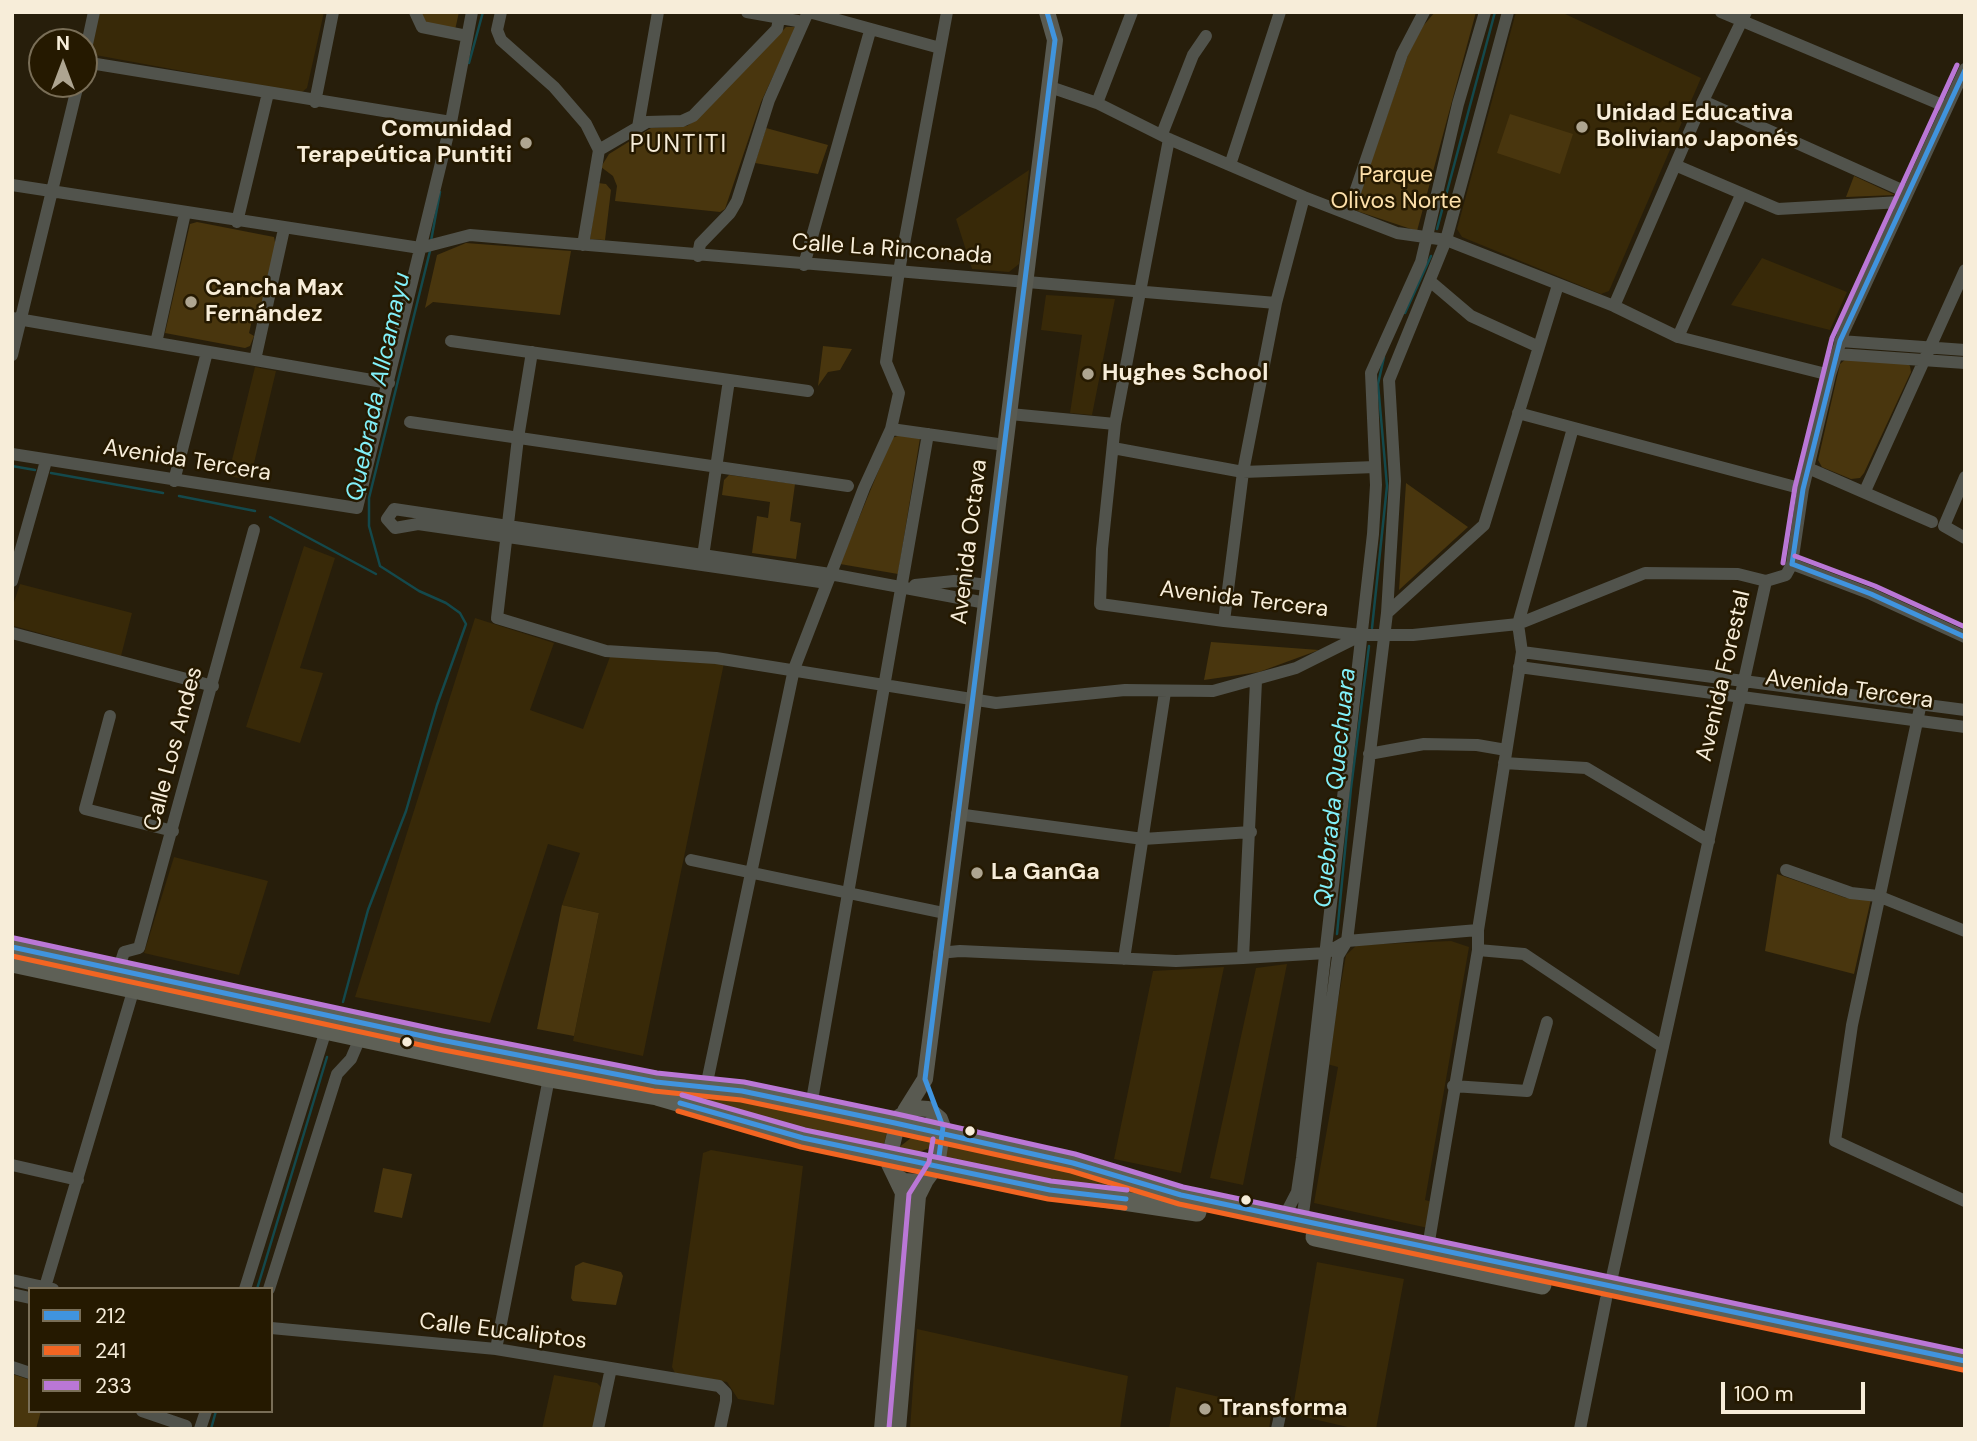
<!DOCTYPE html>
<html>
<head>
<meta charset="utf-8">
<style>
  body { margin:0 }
  #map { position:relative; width:1977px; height:1441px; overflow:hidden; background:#271e0b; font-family:"DM Sans",sans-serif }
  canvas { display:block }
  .frame { position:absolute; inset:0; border:14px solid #f7edd9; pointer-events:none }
  .legend { position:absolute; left:28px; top:1287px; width:245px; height:126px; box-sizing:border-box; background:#251900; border:2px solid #796e57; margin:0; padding:9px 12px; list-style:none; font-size:21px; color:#f7edd9 }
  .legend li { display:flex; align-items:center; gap:14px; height:35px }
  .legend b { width:35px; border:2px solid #796e57 }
  .north { position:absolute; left:28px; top:28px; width:70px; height:70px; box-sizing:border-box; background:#251900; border:2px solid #796e57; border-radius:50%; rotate:0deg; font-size:19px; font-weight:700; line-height:28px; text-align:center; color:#f7edd9 }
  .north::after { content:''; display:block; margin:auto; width:24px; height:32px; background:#aea591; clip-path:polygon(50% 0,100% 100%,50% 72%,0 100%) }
  .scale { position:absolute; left:1721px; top:1382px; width:144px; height:32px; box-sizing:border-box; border:4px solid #f7edd9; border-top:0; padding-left:9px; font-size:21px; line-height:24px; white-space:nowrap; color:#f7edd9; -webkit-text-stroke:5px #251900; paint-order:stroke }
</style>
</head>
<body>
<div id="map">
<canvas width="1977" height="1441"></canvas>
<div class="frame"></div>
<ul class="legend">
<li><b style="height:9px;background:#4094de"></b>212</li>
<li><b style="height:9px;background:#f26522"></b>241</li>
<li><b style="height:9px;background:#ba77d6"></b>233</li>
</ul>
<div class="north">N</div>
<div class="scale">100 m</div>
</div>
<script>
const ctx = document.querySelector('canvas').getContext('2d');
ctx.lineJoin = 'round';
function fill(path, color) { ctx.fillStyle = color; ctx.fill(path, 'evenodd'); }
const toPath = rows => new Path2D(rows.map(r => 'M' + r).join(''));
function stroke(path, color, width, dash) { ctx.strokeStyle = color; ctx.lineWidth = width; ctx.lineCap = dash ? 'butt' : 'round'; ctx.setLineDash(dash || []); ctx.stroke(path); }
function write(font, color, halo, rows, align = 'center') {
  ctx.font = font + ' "DM Sans",sans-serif'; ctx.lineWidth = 5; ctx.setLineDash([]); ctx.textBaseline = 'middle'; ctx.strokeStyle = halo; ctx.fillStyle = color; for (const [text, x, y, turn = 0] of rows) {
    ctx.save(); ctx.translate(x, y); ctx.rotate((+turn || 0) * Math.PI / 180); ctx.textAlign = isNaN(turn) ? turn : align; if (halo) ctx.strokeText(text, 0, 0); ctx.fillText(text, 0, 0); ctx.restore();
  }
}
fill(toPath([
  [99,12,324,12,307,88,301,93,90,54],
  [1516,12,1561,12,1701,78,1609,291,1601,294,1462,237,1457,229],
  [1029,170,1019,264,1009,272,972,269,956,219],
  [1762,258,1847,292,1830,330,1731,305],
  [1046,295,1115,299,1092,415,1070,413,1082,335,1041,330],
  [255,367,276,371,250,480,228,476],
  [304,546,335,558,300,668,323,673,300,743,246,727],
  [20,584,132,613,121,656,14,626,12,608],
  [475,618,554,643,530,710,583,729,611,654,724,663,643,1056,573,1041,599,913,562,905,580,853,548,844,490,1023,355,997],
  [174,857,268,881,239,975,144,953],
  [1451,941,1469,947,1425,1200,1432,1202,1428,1228,1314,1203,1338,1067,1327,1064,1346,955,1357,945],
  [1287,964,1243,1185,1210,1178,1256,968],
  [1224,967,1181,1173,1114,1159,1153,971],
  [711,1150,803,1166,774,1405,738,1399,727,1382,675,1373,672,1367,703,1153],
  [1317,1262,1404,1279,1376,1429,1356,1429,1292,1414],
  [917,1329,1128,1376,1120,1429,910,1429],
  [554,1375,597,1383,602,1388,593,1429,542,1429],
  [1176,1387,1272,1409,1269,1429,1169,1429]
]), '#382908');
fill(toPath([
  [419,12,459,12,455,30,421,23],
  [1435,12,1476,12,1417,231,1354,210,1409,52,1423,26],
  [786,27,796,27,761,102,725,209,720,212,615,201,617,186,613,176,601,167,609,154,651,128,687,126,697,119],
  [1510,114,1573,134,1560,174,1497,153],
  [766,128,828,145,818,174,755,163],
  [1854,176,1895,195,1846,197],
  [598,183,606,184,611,190,605,240,590,239],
  [197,222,274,237,276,247,261,310,253,316,249,333,254,336,250,346,245,348,165,333,190,224],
  [466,243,571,251,560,315,433,302,425,308,437,255],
  [823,346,852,349,840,370,828,372,818,386],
  [1847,358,1906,362,1910,366,1911,372,1864,473,1860,478,1851,479,1822,467,1818,460,1840,364],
  [903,434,920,438,898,574,840,564,892,438],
  [729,475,795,484,790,521,801,523,796,559,752,553,757,516,768,518,770,502,722,495,724,480],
  [1406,483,1468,527,1399,590],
  [1211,642,1319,650,1259,672,1204,680],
  [1777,874,1846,898,1871,899,1854,974,1765,951],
  [562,905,599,913,574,1036,537,1029],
  [701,1093,888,1127,884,1144,823,1136,699,1102],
  [911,1138,918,1138,936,1142,930,1148,916,1153,898,1148],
  [948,1145,1004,1153,1197,1204,1095,1192,943,1163],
  [383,1168,412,1174,402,1218,374,1212],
  [583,1262,621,1272,623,1276,616,1305,573,1301,571,1298,575,1266],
  [12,1374,30,1380,30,1411,41,1411,36,1429,12,1429]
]), '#49360e');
stroke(toPath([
  [469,63,483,12],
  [1437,229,1495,12],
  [431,241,440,192],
  [1405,313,1431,256],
  [12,466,35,470],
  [51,473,163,493],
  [179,496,255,511],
  [270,517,376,574],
  [1372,628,1387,486,1378,384,1384,357],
  [1337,934,1351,788,1369,646],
  [343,1002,368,910,406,811,437,705,466,624,460,613,446,603,419,591,380,566,369,526,369,498,430,251],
  [257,1289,327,1057],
  [211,1429,216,1411]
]), '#14494c', 2.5);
stroke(toPath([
  [415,12,422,27,467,36],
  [501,12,497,30,501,40,554,87,586,124,599,150,583,245],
  [747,12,803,22],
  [809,12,940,48],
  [1721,12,1947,107],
  [84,58,94,12],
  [84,62,451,122],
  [1050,87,1097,103,1169,139,1304,197,1397,233,1446,240,1614,306,1678,337,1830,375],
  [1703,101,1906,192],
  [315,102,333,12],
  [1097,103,1132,12],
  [638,127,658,12],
  [1162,134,1193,55,1206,36],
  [1169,139,1115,424,1102,549,1100,604,1224,621,1362,635,1413,635,1518,624,1645,573,1738,574,1766,581],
  [599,150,647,122,682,121,693,116,777,29,779,19],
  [1230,165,1280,12],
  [1675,165,1778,209,1901,202],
  [12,185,420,248,470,235,1276,303],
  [1348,213,1402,54,1424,12],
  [237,222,268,93],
  [698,256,700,244,730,213,737,201,769,100,808,12],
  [804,265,870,31],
  [1431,282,1471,316,1539,347],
  [1614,306,1703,101,1746,12],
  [12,318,389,383],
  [1678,337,1741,195],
  [451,341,808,391],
  [1840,341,1965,350],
  [156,343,185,213],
  [532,352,518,438,497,618,606,651,716,658,996,703,1125,690,1213,691,1296,668,1362,635],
  [1837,354,1965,363],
  [12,355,78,84],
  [255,360,284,229],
  [1518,413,1803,489],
  [1010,414,1115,424],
  [410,422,848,486],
  [891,429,1005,445],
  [1113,448,1243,472,1375,467],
  [12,454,357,508,451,122,472,12],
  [1808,468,1932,522],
  [1965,477,1944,526,1965,538],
  [174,481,207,352],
  [1865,491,1965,270],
  [702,563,729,380],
  [1792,564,1871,594,1965,637],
  [12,581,46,461],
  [1766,581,1786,575,1792,564,1803,489,1830,375,1844,331,1965,69],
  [827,583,418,524,395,528,387,519,394,509,830,574,986,603],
  [915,585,954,581,988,585],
  [1387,613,1484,525,1558,285],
  [1224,621,1243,472,1276,303,1304,197],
  [12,633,213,686],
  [1522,652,1965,710],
  [1519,667,1965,727],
  [1921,703,1852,1025,1835,1141,1965,1201],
  [110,716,85,809,173,831],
  [1369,754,1424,744,1477,745,1506,750],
  [1504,763,1586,768,1709,841],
  [957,814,1143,839,1251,832],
  [691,860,944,913],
  [1786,870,1851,893,1878,896,1965,931],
  [1478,950,1524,954,1663,1047],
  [939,953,960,951,1176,961,1243,958,1326,953,1347,941,1478,930],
  [1243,958,1256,681],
  [1124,959,1165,692],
  [119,968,124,952,139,948,254,530],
  [1453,1086,1527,1091,1547,1022],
  [706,1087,794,669,864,488,891,429,899,393,886,362,899,271,947,12],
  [811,1106,928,434],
  [12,1165,78,1180],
  [1284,1217,1297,1192,1302,1158,1373,534,1376,485,1371,373,1421,262,1458,104,1485,12],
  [1302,1221,1338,956,1347,941,1387,613,1395,481,1389,380,1446,240,1508,12],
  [1428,1247,1478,950,1478,930,1522,652,1518,624,1573,428],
  [12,1280,53,1289],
  [1610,1286,1766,581],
  [45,1287,134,988],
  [245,1289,326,1030],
  [269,1289,337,1074,351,1059,360,1038],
  [12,1294,30,1298],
  [271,1328,496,1349,719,1386,726,1393,726,1401,720,1429],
  [496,1349,549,1078],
  [12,1367,30,1373],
  [142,1411,186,1426],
  [200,1429,206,1411],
  [598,1429,611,1368],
  [1277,1429,1280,1415],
  [1580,1429,1606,1299]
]), '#51534c', 12);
stroke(toPath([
  [905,1111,925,1079,974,700,1055,40,1047,12],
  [882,1429,903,1193,889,1164,890,1154,899,1117,913,1108,928,1109,940,1119,943,1127,937,1165,926,1180,919,1182,904,1181,896,1176],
  [898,1429,918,1196,926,1180]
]), '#595a51', 16);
stroke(toPath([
  [12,947,441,1040,656,1082,742,1091,895,1123,1073,1163,1181,1195,1965,1361],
  [12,963,549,1078,657,1096,803,1138,1050,1190,1197,1212],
  [1315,1237,1542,1285]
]), '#5e6056', 19);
stroke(toPath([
  [1792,564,1803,489,1840,341,1965,70],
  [1792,564,1871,594,1965,637],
  [12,947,441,1040,656,1082,742,1091,895,1123,1073,1163,1181,1195,1965,1361],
  [680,1103,803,1138,1050,1190,1126,1199],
  [939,1156,943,1127,925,1079,1055,40,1047,12]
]), '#4094de', 5);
stroke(toPath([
  [12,956,439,1049,654,1091,741,1100,893,1132,1071,1171,1179,1204,1963,1370],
  [678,1111,801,1147,1048,1199,1125,1208]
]), '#f26522', 5);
stroke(toPath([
  [1795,556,1875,586,1965,627],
  [1783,563,1795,487,1832,338,1957,65],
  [14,938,443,1031,657,1073,744,1082,897,1114,1075,1154,1183,1187,1965,1352],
  [682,1095,805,1130,1051,1181,1127,1190],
  [889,1428,909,1194,929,1162,933,1139]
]), '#ba77d6', 5);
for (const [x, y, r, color] of [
  [1582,127,7,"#aea591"],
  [526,143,7,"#aea591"],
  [191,302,7,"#aea591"],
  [1088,374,7,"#aea591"],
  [977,873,7,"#aea591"],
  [407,1042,6,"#f7edd9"],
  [970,1131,6,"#f7edd9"],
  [1246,1200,6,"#f7edd9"],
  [1205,1409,7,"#aea591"]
]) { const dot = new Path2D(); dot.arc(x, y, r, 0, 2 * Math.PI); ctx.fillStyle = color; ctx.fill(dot); stroke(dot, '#251900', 2.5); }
write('bold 23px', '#f7edd9', '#251900', [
  ["Unidad Educativa",1596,114],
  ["Boliviano Japonés",1596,140],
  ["Comunidad",512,130,"right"],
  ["Terapeútica Puntiti",512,156,"right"],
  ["Cancha Max",205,289],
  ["Fernández",205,315],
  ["Hughes School",1102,374],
  ["La GanGa",991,873],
  ["Transforma",1219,1409]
], 'left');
write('23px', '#fde0aa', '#251900', [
  ["Parque",1396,176],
  ["Olivos Norte",1396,202]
]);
write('23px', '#f7edd9', '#251900', [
  ["Calle La Rinconada",892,250,4],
  ["Avenida Tercera",187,461,9],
  ["Avenida Octava",970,542,-83],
  ["Avenida Tercera",1244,600,7],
  ["Avenida Forestal",1724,676,-77],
  ["Avenida Tercera",1849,690,8],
  ["Calle Los Andes",174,749,-75],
  ["Calle Eucaliptos",503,1332,7]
]);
ctx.letterSpacing = '2px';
write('24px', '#f7edd9', '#251900', [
  ["PUNTITI",679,146]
]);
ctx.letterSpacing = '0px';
write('italic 24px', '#82f0f9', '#251900', [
  ["Quebrada Allcamayu",379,387,-78],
  ["Quebrada Quechuara",1336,788,-84]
]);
</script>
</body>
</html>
